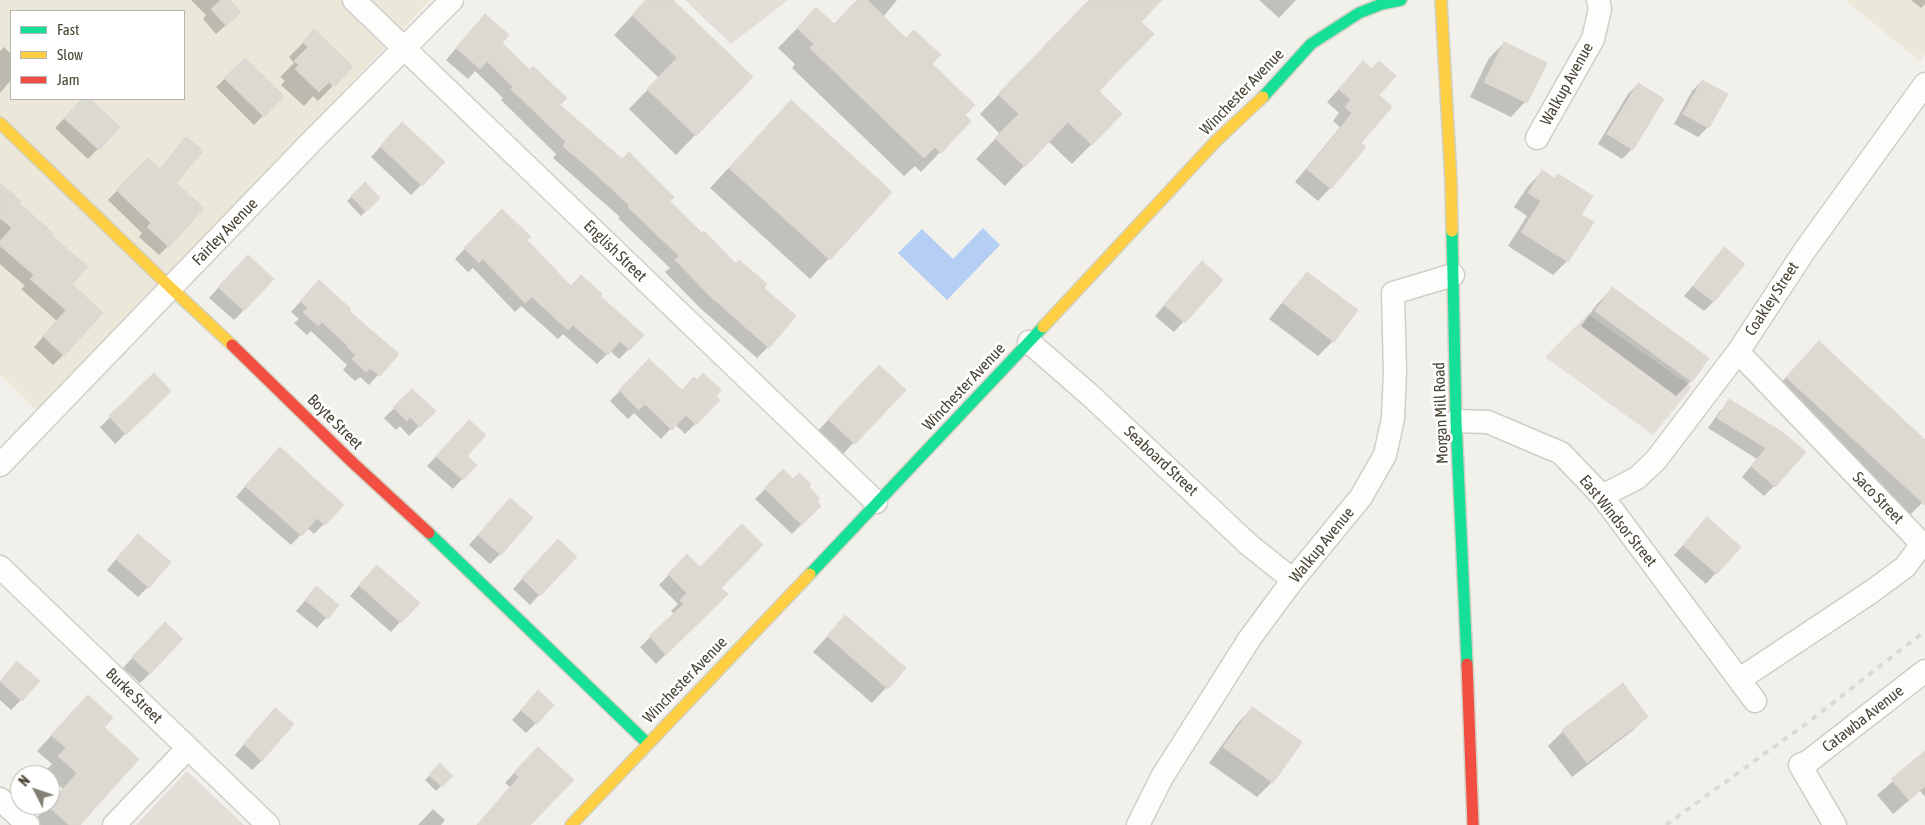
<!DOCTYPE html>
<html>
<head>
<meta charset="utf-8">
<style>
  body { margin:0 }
  #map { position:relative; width:1925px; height:825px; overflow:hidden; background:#f2f0ea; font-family:"Asap Condensed",sans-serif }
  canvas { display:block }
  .legend { position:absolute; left:10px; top:10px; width:175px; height:90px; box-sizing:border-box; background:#fff; border:1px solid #b6b5ae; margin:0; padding:6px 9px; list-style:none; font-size:15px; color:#494534 }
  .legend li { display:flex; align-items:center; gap:10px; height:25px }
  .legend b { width:25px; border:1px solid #b6b5ae }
  .north { position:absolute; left:10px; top:765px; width:50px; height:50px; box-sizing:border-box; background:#fff; border:1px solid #b6b5ae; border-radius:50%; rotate:311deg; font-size:14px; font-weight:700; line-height:20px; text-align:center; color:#494534 }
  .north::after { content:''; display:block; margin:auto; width:18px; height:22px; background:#848174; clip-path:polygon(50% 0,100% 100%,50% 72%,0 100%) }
</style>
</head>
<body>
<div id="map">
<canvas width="1925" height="825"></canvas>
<ul class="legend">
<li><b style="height:6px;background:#16e098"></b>Fast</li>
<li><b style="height:6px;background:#ffcf43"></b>Slow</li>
<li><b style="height:6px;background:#f24e42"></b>Jam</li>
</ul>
<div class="north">N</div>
</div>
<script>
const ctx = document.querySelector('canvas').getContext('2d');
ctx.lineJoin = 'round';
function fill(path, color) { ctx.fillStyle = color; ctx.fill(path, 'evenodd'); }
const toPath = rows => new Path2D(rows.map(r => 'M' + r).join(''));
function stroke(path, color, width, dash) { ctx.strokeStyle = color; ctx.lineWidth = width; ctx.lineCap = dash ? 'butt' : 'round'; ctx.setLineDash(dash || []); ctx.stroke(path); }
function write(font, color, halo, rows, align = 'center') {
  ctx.font = font + ' "Asap Condensed",sans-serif'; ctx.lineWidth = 5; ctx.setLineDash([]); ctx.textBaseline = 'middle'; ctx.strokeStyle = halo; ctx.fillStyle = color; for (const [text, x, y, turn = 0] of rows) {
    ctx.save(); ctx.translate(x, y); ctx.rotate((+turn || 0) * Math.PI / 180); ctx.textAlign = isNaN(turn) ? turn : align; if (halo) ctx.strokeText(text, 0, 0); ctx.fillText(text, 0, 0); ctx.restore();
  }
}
fill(toPath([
  [0,0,430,0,178,266,37,411,0,375],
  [11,11,184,11,184,99,11,99],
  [1845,0,1925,0,1925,54,1920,61]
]), '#ebe8da');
fill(toPath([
  [685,0,788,0,731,44],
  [1588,314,1692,387,1653,435,1545,357],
  [187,771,244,825,136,825]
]), '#e1dfd8');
fill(toPath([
  [983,228,1000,245,947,300,898,253,922,229,953,259]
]), '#b5cef4');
fill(toPath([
  [191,0,229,0,240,12,216,34,203,19,206,15],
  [647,0,671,0,751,77,676,155,629,109,659,78,614,35],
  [858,0,897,0,883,17,930,64,963,115,970,121,921,172,915,166,904,176,792,68,795,64,778,48,816,9,833,26],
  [1090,0,1159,0,1140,22,1097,91,1121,114,1072,164,1048,141,1005,186,976,159,1000,134,980,114],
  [1259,0,1296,0,1279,18],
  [1911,0,1925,0,1925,4,1921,8],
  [474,27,501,43,558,105,669,201,702,235,762,288,768,347,757,358,700,308,665,272,670,268,618,218,620,217,553,158,556,154,501,100,503,98,475,71,468,79,446,60],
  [315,31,351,67,318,101,313,96,304,106,281,85,285,81,280,77,294,63,289,57],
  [1504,43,1525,102,1511,117,1470,97,1489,58],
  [4,47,11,54,11,80,0,93,0,51],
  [245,60,282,96,254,125,216,87],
  [1363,63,1378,96,1360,143,1330,188,1318,201,1295,182,1340,127,1333,121,1339,113,1327,102],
  [1702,81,1708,127,1698,137,1674,124,1692,91],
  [1638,84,1632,149,1622,159,1598,144,1628,94],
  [83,99,88,99,119,127,88,159,55,128],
  [791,101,890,192,810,279,710,188],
  [392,134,443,163,411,195,371,157],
  [148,159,174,183,168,246,159,255,139,237,142,233,108,200],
  [1542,172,1554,180,1558,175,1580,215,1567,261,1553,275,1508,246,1527,216,1514,207,1528,186],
  [0,184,50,236,70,284,63,355,53,365,34,347,57,321,21,289,25,286,0,264],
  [365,184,379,198,361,216,347,201],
  [502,210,526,240,570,288,598,296,629,349,619,359,610,351,597,364,563,334,558,339,521,306,515,312,473,268,468,272,455,259],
  [1724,249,1714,301,1704,311,1684,296],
  [238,266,244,310,234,320,209,298],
  [1192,273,1221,280,1174,332,1155,316],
  [1308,274,1333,341,1318,356,1269,319,1293,289],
  [1612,289,1691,381,1676,396,1581,326,1597,304],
  [309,292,347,311,397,354,369,385,360,377,355,381,343,370,347,365,311,331,307,335,294,323,299,319,291,312],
  [1819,343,1925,442,1925,500,1903,522,1767,397],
  [649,361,695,424,685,434,675,424,661,439,634,413,628,419,610,401],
  [154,374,169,391,115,444,100,427],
  [864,382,904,390,839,458,814,435],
  [412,391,434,411,409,436,400,426,396,430,384,418],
  [1730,401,1781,433,1774,486,1764,496,1742,477,1757,459,1708,428,1720,411],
  [459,432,465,456,462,479,453,489,427,466],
  [270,458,342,505,314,534,307,528,291,545,236,497],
  [783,471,793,481,807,487,815,502,819,506,792,534,755,499],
  [500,510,500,554,490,564,469,545],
  [1707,519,1739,547,1706,584,1674,555],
  [128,545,148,587,138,597,107,570],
  [548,551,539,595,530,605,513,589],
  [687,556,726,594,656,664,640,647,674,614,671,611,678,604,659,585],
  [367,576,400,622,391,632,350,596],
  [316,588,338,605,317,628,296,611],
  [845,617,904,668,872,703,813,652],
  [155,634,150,673,140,683,123,668],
  [8,673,21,700,11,710,0,700,0,681],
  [1623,685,1647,717,1632,731,1572,777,1548,746,1563,731],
  [88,696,103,727,78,825,38,825,34,821,63,789,50,777,50,775,44,772,52,764,37,751],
  [528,702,536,723,526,733,512,720],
  [1252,708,1272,782,1257,797,1209,763,1238,723],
  [265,720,262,760,252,770,235,755],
  [1925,753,1925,797,1920,791,1893,814,1877,795],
  [528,758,529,825,478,825,510,787,505,783],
  [440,765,451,776,436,791,425,780],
  [433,809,445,820,441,825,418,825]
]), '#0003');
const building = toPath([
  [221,0,230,0,241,12,226,26,211,9,221,0],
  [646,0,673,0,753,77,696,136,647,89,677,58,632,15,646,0],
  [857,0,867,0,906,38,914,30,941,55,932,64,975,105,965,115,971,121,941,153,935,147,924,158,810,48,814,44,797,28,816,7,834,24,857,0],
  [1089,0,1162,0,1141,22,1154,34,1099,91,1122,114,1092,145,1068,122,1025,167,995,138,1019,114,998,94,1089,0],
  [485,14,509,35,502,43,530,70,533,66,567,98,560,105,622,159,629,152,674,197,670,201,702,233,704,231,736,264,739,260,767,284,764,288,796,316,769,348,711,297,675,260,679,256,628,207,629,205,589,168,563,146,566,142,511,89,513,87,487,61,480,69,456,48,485,14],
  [314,29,353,67,334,87,329,82,319,92,295,69,299,65,294,61,308,47,303,42,314,29],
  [1504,42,1547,63,1527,103,1484,82,1504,42],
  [245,58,284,96,264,117,224,78,245,58],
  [1363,61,1372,69,1379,61,1396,76,1379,95,1392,107,1361,143,1366,147,1331,189,1307,169,1352,113,1345,107,1351,100,1339,89,1363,61],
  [1702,80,1728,94,1709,128,1683,114,1702,80],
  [1638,83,1664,99,1633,150,1607,134,1638,83],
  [82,99,90,99,120,127,99,150,64,118,82,99],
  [791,100,892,192,830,260,729,168,791,100],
  [402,122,445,162,422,186,380,146,402,122],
  [186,137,203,151,176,183,204,208,169,247,147,227,151,223,116,190,148,158,160,169,186,137],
  [1542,170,1555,179,1558,174,1593,196,1581,215,1594,222,1568,262,1521,232,1541,201,1528,193,1542,170],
  [365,182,380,198,366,212,351,196,365,182],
  [0,183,21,201,19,203,54,234,52,236,88,267,72,284,103,313,64,356,43,336,66,310,30,279,34,275,0,246,0,241,12,228,0,218,0,183],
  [502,209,531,237,527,240,571,286,581,275,602,294,600,296,644,335,630,350,620,341,608,355,573,325,568,330,532,297,525,303,483,259,479,263,464,248,502,209],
  [1724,247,1745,264,1714,302,1693,286,1724,247],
  [248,255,274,279,244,311,218,287,248,255],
  [1202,261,1223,280,1185,323,1164,305,1202,261],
  [1307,272,1358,310,1334,342,1283,303,1307,272],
  [319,280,351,309,349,311,399,354,380,376,370,368,366,372,352,359,356,355,347,347,348,346,322,322,318,326,303,312,308,308,300,301,319,280],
  [1612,287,1709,358,1692,382,1595,311,1612,287],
  [1819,341,1925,440,1925,505,1786,377,1819,341],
  [649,359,682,390,694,377,697,380,703,373,721,390,716,396,720,400,696,425,686,415,672,430,645,404,639,410,619,390,649,359],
  [879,365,906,390,855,444,828,419,879,365],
  [154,373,171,391,126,435,109,416,154,373],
  [412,389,436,411,420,427,410,417,407,421,393,407,412,389],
  [1729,399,1782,432,1806,452,1775,487,1751,466,1766,448,1717,418,1729,399],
  [469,420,486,435,467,456,477,465,463,480,436,456,469,420],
  [280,447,344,505,325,525,317,518,302,536,245,486,280,447],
  [783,469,793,479,799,473,811,484,809,487,820,499,817,502,821,506,802,525,764,488,783,469],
  [510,498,533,518,501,555,478,535,510,498],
  [1707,517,1741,547,1717,574,1683,545,1707,517],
  [742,524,763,545,721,588,728,594,666,655,649,636,684,604,680,600,687,593,668,574,687,554,700,567,742,524],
  [138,534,171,562,149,588,116,559,138,534],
  [558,539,577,557,540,596,522,578,558,539],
  [377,565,420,603,401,623,359,585,377,565],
  [316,586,339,605,328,619,305,600,316,586],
  [845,615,906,668,888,689,827,636,845,615],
  [165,622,183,639,150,674,132,657,165,622],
  [17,661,40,681,22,701,0,681,17,661],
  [1623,683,1648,717,1587,763,1562,730,1623,683],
  [538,690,554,705,537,724,521,710,538,690],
  [88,695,113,718,104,727,139,759,80,825,69,825,48,806,77,773,58,756,66,748,51,735,88,695],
  [1252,707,1302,742,1273,783,1223,747,1252,707],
  [275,708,294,724,262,761,244,744,275,708],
  [538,747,574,780,530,825,477,825,519,777,514,772,538,747],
  [1925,751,1925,786,1909,800,1891,779,1925,751],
  [440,763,453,776,442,787,429,775,440,763]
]);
fill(building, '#dbd9d2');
stroke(building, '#dad8cf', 1);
const street = toPath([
  [354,0,876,502],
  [1537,138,1593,39,1600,9,1598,0],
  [1029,342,1091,396,1248,544,1293,580],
  [1738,352,1922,544,1905,567,1871,592,1740,679],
  [1456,421,1488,422,1561,453,1602,496,1755,701],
  [0,465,313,140,452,0],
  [1602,496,1637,478,1656,460,1738,352,1805,250,1925,84],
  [0,567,268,825],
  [0,799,28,825],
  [114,825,188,748],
  [1138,825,1162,777,1250,638,1293,580,1361,497,1385,455,1393,418,1395,372,1393,293,1453,275],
  [1835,825,1800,765,1809,761,1925,671]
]);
const fast = toPath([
  [1263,97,1311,44,1359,13,1382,4,1401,0],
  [1452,231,1456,421,1467,664],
  [429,533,647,743],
  [810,574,1043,327]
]);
const slow = toPath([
  [1441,0,1451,181,1452,231],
  [0,123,171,288,232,345],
  [1043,327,1216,141,1263,97],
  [571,825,810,574]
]);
const jam = toPath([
  [232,345,352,462,429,533],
  [1467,664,1473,825]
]);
stroke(street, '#d0cec7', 25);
stroke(fast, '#d2d0c0', 14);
stroke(slow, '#d2d0c0', 14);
stroke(jam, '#d2d0c0', 14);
stroke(street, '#fdfdfc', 22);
stroke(fast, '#16e098', 11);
stroke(slow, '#ffcf43', 11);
stroke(jam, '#f24e42', 11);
stroke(toPath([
  [1666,825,1807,723,1925,631]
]), '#d9d9d8', 4, [6, 6]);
write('16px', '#494534', '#fff', [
  ["Walkup Avenue",1567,84,-61],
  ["Winchester Avenue",1242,92,-46],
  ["Fairley Avenue",225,232,-46],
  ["English Street",615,251,44],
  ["Coakley Street",1772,299,-57],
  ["Winchester Avenue",964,387,-47],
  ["Morgan Mill Road",1441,413,-92],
  ["Boyte Street",335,422,45],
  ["Seaboard Street",1161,461,43],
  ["Saco Street",1878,498,46],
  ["East Windsor Street",1618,521,51],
  ["Walkup Avenue",1322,545,-51],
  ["Winchester Avenue",685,680,-46],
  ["Burke Street",134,696,44],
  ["Catawba Avenue",1863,719,-38]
]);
</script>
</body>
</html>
